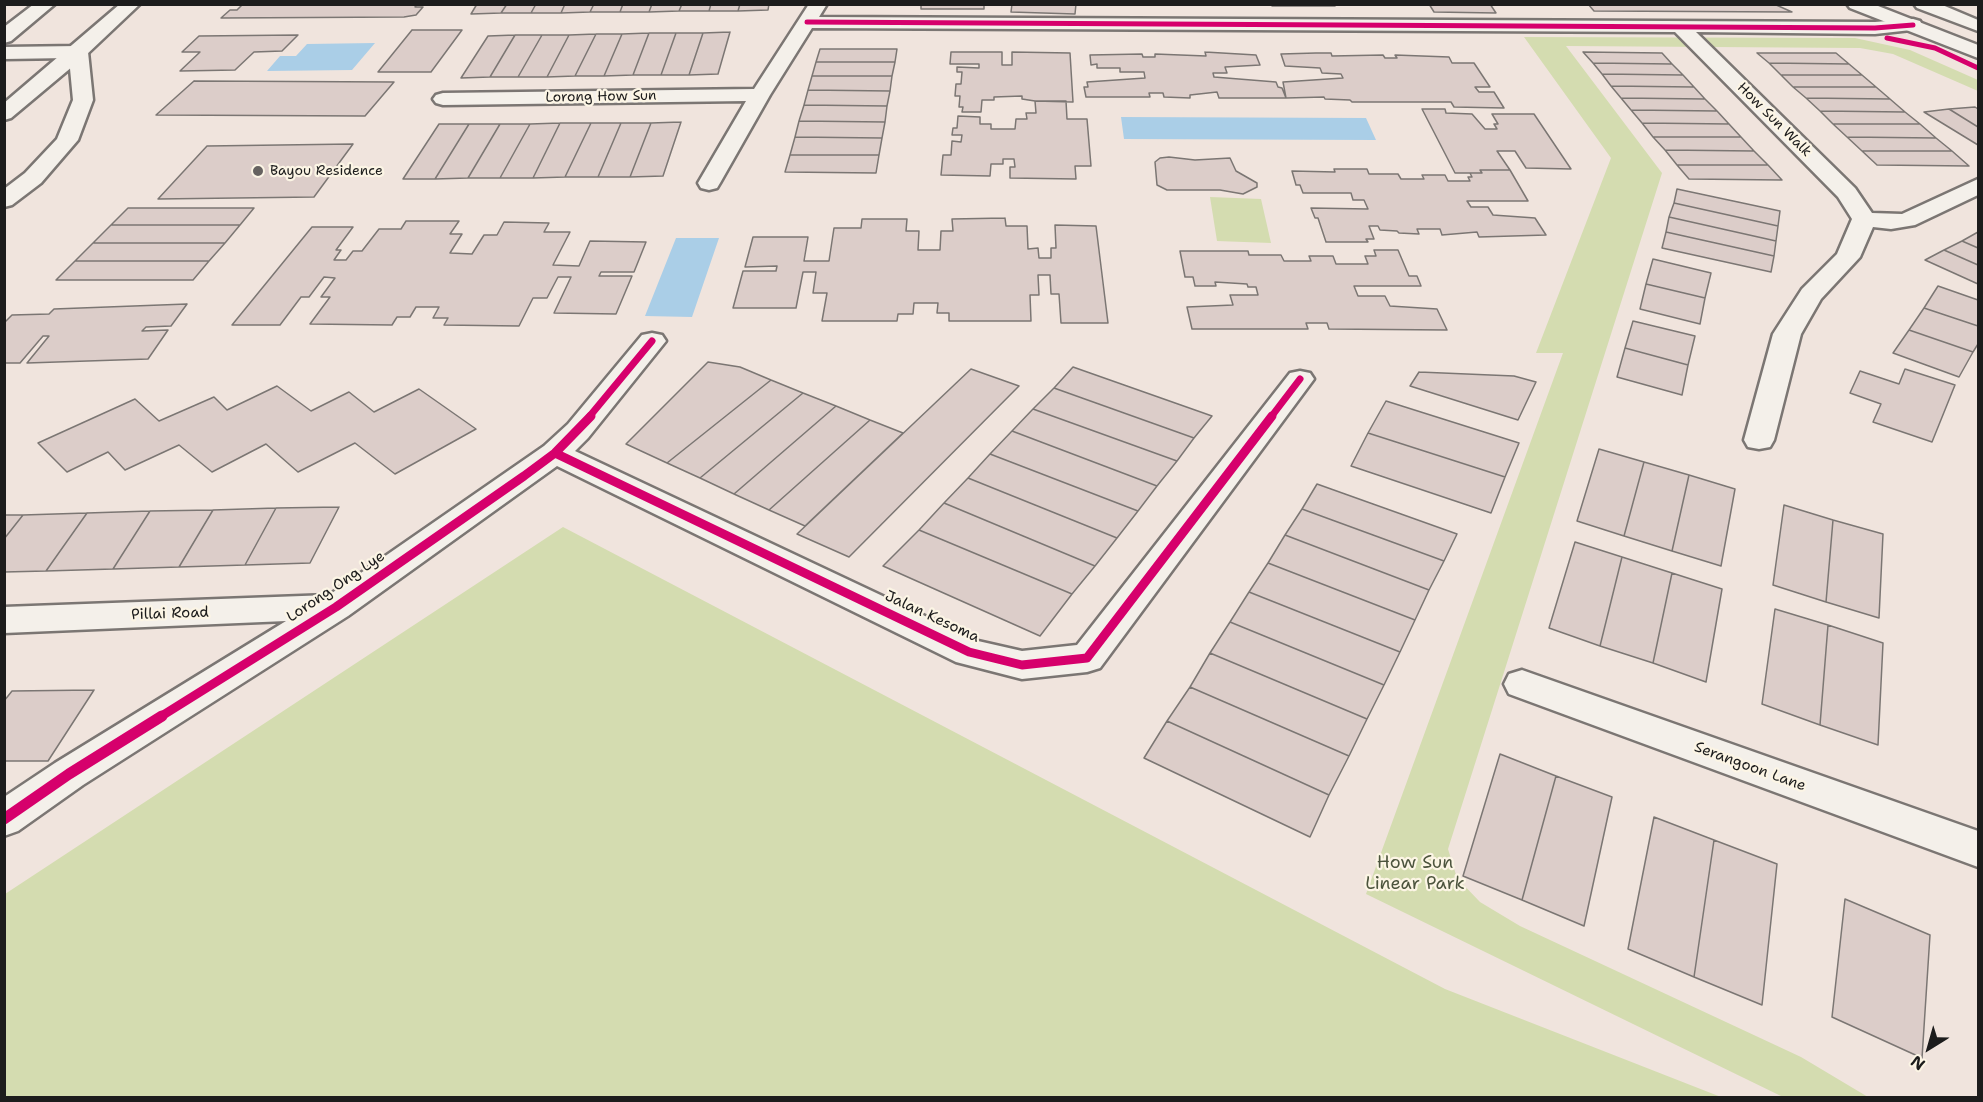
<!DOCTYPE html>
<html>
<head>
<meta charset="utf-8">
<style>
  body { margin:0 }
  #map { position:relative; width:1983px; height:1102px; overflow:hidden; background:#f0e4dd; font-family:"Shantell Sans",sans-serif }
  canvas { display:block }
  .frame { position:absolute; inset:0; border:6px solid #1c1c1c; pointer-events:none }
  .north { position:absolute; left:1899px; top:1018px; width:60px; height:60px; -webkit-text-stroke:4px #fcf5e5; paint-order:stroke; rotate:217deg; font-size:16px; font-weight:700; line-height:24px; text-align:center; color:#1c1c1c }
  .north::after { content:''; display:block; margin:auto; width:21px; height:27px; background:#1c1c1c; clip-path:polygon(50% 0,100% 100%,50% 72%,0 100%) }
</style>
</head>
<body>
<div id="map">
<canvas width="1983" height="1102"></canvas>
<div class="frame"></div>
<div class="north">N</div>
</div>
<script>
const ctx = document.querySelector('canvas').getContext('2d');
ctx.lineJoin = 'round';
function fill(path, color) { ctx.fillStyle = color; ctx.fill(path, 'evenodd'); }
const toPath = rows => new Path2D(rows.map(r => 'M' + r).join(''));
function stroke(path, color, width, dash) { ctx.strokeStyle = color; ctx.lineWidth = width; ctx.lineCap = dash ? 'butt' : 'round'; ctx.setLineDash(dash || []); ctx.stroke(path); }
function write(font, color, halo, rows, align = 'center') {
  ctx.font = font + ' "Shantell Sans",sans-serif'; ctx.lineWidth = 4.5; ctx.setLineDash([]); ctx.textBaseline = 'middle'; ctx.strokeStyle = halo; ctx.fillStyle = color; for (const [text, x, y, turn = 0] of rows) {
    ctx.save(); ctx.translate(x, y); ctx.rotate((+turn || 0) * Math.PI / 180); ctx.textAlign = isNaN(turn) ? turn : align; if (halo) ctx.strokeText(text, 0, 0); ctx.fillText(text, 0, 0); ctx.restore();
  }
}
fill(toPath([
  [1524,37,1855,38,1910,50,1978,80,1978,91,1893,54,1860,48,1566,46,1662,173,1448,849,1457,878,1480,902,1520,926,1801,1057,1868,1097,1783,1097,1366,894,1563,353,1536,353,1611,158],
  [1210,197,1261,199,1271,243,1217,241],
  [563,527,1445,989,1721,1097,5,1097,5,894]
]), '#d4dcb0');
fill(toPath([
  [375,43,352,70,267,71,280,56,296,56,307,44],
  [1121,117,1366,118,1376,140,1124,139],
  [676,238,719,238,692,317,645,316]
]), '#aacee7');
const building = toPath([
  [417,4,415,7,423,7,416,15,404,17,221,18,230,10,237,10,242,5,417,4],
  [477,4,507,4,501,13,471,14,477,4],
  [507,4,536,4,531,13,501,13,507,4],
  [536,4,565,4,561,13,531,13,536,4],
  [565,4,594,4,590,12,561,13,565,4],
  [594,4,623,4,620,12,590,12,594,4],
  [623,4,652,4,649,12,620,12,623,4],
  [652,4,682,4,679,11,649,12,652,4],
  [682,4,711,4,709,11,679,11,682,4],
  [711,4,740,4,738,11,709,11,711,4],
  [740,4,769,4,768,10,738,11,740,4],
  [921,4,984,4,984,9,921,9,921,4],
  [1012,4,1076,4,1075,14,1011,12,1012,4],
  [1272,4,1334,4,1335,6,1272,6,1272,4],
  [1429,4,1490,4,1496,13,1434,12,1429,4],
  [1588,4,1774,4,1792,12,1594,11,1588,4],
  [412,30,462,30,431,72,378,72,412,30],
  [730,32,718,74,689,75,703,33,730,32],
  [649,33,676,33,661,75,633,75,649,33],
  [649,33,633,75,604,76,622,34,649,33],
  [676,33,703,33,689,75,661,75,676,33],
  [596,34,622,34,604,76,575,76,596,34],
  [596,34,575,76,547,77,569,35,596,34],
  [298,35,282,51,254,52,235,70,180,71,200,52,182,52,199,36,298,35],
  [515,35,542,35,518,77,490,77,515,35],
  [515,35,490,77,461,78,488,36,515,35],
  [542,35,569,35,547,77,518,77,542,35],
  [820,49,897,49,895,62,816,62,820,49],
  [951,52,1002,52,1002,65,1012,65,1012,52,1070,53,1073,102,1035,101,1022,99,1022,96,994,97,994,100,982,100,981,112,962,112,963,107,959,107,960,96,955,96,956,84,961,84,962,72,957,72,957,67,979,68,979,64,950,64,951,52],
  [1205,52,1256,55,1260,65,1225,67,1227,73,1213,73,1214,77,1276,82,1278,87,1282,88,1286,98,1219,98,1217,92,1190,95,1190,98,1164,97,1163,93,1149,93,1150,97,1086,97,1084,87,1088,87,1087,82,1145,78,1144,72,1120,72,1120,68,1097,68,1097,64,1091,65,1090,55,1142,54,1143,57,1155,57,1155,54,1206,56,1205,52],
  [1583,52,1662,53,1672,64,1593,63,1583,52],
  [1316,53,1331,53,1332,56,1383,55,1385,58,1397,58,1395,55,1449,57,1452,63,1474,63,1490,87,1475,87,1479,92,1494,92,1504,108,1454,107,1451,102,1352,102,1350,100,1325,99,1324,97,1286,98,1283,82,1343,78,1341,74,1322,73,1320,68,1285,66,1281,54,1316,53],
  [1757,53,1836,53,1849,64,1769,63,1757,53],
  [816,62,895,62,892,76,812,76,816,62],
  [1593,63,1672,64,1683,75,1602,74,1593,63],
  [1769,63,1849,64,1862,75,1781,75,1769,63],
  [1602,74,1683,75,1694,87,1611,86,1602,74],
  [1781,75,1862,75,1876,87,1793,87,1781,75],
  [812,76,892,76,890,91,808,90,812,76],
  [194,81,394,82,365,116,156,115,194,81],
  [1611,86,1694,87,1705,99,1621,98,1611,86],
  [1793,87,1876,87,1890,99,1806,98,1793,87],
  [808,90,890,91,887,106,804,105,808,90],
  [1621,98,1705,99,1717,111,1631,110,1621,98],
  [1806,98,1890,99,1905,112,1820,111,1806,98],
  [1035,101,1066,101,1067,119,1087,119,1091,166,1075,166,1076,179,1010,178,1010,167,1015,167,1014,159,1003,159,1003,164,991,164,990,176,941,175,943,155,951,155,952,141,961,142,962,135,952,135,953,128,957,128,958,116,980,117,980,124,991,124,991,129,1015,129,1016,119,1027,119,1026,113,1036,113,1035,101],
  [804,105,887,106,885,122,799,121,804,105],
  [1975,107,1978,109,1978,127,1949,109,1975,107],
  [1422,109,1445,109,1446,113,1472,114,1485,129,1497,129,1494,124,1498,124,1492,114,1534,114,1571,169,1526,168,1515,151,1497,151,1510,170,1480,170,1482,173,1455,173,1422,109],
  [1949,109,1978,127,1978,145,1924,112,1949,109],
  [1631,110,1717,111,1729,124,1642,123,1631,110],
  [1820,111,1905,112,1920,124,1833,124,1820,111],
  [799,121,885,122,882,138,795,137,799,121],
  [681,122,663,176,630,177,651,123,681,122],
  [560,123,591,123,565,177,533,178,560,123],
  [560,123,533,178,500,178,530,124,560,123],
  [591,123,621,123,598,177,565,177,591,123],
  [621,123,651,123,630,177,598,177,621,123],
  [1642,123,1729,124,1741,137,1653,137,1642,123],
  [439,124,469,124,435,179,403,179,439,124],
  [469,124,500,124,468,178,435,179,469,124],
  [500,124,530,124,500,178,468,178,500,124],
  [1833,124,1920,124,1936,138,1847,137,1833,124],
  [795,137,882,138,879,155,790,155,795,137],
  [1653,137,1741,137,1754,151,1665,150,1653,137],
  [1847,137,1936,138,1952,151,1862,151,1847,137],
  [353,144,314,197,158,199,207,146,353,144],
  [1665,150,1754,151,1768,165,1677,165,1665,150],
  [1862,151,1952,151,1969,166,1877,165,1862,151],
  [790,155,879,155,876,173,785,172,790,155],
  [1169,157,1195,160,1230,158,1236,171,1257,183,1257,187,1243,194,1220,190,1167,190,1157,185,1155,162,1160,158,1169,157],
  [1677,165,1768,165,1782,180,1689,179,1677,165],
  [1334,169,1367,169,1369,174,1398,174,1401,179,1424,179,1422,175,1445,175,1448,181,1470,181,1468,177,1472,177,1470,173,1482,173,1480,170,1510,170,1528,201,1467,201,1471,207,1488,207,1493,215,1535,218,1546,235,1479,237,1477,232,1442,235,1440,229,1417,229,1419,234,1399,233,1397,231,1380,230,1378,226,1369,226,1374,239,1366,239,1368,242,1326,242,1318,218,1315,218,1311,208,1368,209,1364,200,1353,200,1351,193,1303,193,1300,185,1296,185,1292,171,1335,172,1334,169],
  [1677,189,1780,211,1778,226,1674,203,1677,189],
  [1674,203,1778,226,1776,241,1669,217,1674,203],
  [128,208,254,208,240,225,111,225,128,208],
  [1669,217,1776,241,1774,256,1666,232,1669,217],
  [1005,218,1006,226,1027,226,1028,249,1038,248,1039,258,1051,258,1051,248,1056,248,1055,225,1096,226,1108,323,1061,323,1059,294,1051,294,1050,275,1038,275,1039,295,1030,295,1031,321,949,321,949,313,937,313,938,303,914,303,913,314,898,314,897,321,822,321,827,293,813,293,816,272,803,272,796,308,733,308,743,271,776,271,777,266,745,267,753,237,808,237,804,261,829,261,834,228,861,228,862,219,907,219,906,231,919,231,918,250,940,250,941,231,953,231,952,219,1005,218],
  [406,221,459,221,450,234,462,234,450,253,472,254,484,235,497,235,504,222,549,223,544,232,570,232,553,265,579,266,590,241,646,242,634,272,601,272,599,276,632,276,616,314,554,313,571,277,558,277,547,298,533,298,519,326,444,325,448,318,433,318,439,307,416,307,410,317,397,317,392,325,310,324,330,297,321,297,335,278,324,277,309,297,301,297,280,325,232,325,312,227,353,227,336,250,341,250,334,260,346,260,353,251,362,251,379,229,401,229,406,221],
  [111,225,240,225,225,243,93,243,111,225],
  [1666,232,1774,256,1771,272,1662,248,1666,232],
  [1978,232,1978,248,1962,241,1978,232],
  [1962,241,1978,248,1978,265,1944,250,1962,241],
  [93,243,225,243,209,261,75,261,93,243],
  [1374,250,1398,250,1409,276,1417,276,1421,286,1354,286,1358,296,1385,296,1390,306,1437,309,1447,330,1329,329,1327,323,1306,323,1308,329,1192,329,1187,307,1233,305,1230,295,1258,295,1256,287,1248,287,1247,284,1215,282,1216,286,1195,286,1193,277,1185,277,1180,251,1248,251,1249,255,1281,255,1284,261,1311,261,1309,256,1333,256,1336,264,1368,264,1365,256,1376,256,1374,250],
  [1944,250,1978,265,1978,284,1925,260,1944,250],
  [1653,259,1711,273,1705,298,1646,284,1653,259],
  [75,261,209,261,193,280,56,280,75,261],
  [1646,284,1705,298,1700,324,1640,309,1646,284],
  [1938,286,1978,300,1978,326,1924,308,1938,286],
  [187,304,171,326,146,327,142,331,168,330,148,359,27,363,49,336,43,336,20,363,4,363,4,323,12,315,49,314,54,309,187,304],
  [1924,308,1978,326,1978,344,1973,352,1909,330,1924,308],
  [1633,321,1695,336,1688,365,1625,348,1633,321],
  [1909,330,1973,352,1959,377,1893,353,1909,330],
  [1625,348,1688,365,1682,395,1617,377,1625,348],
  [708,362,740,367,771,380,667,463,626,444,708,362],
  [1073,367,1212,416,1194,438,1054,388,1073,367],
  [971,369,1019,386,849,557,797,534,971,369],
  [1905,369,1955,385,1932,442,1873,422,1881,404,1850,393,1860,371,1899,384,1905,369],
  [1419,372,1514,376,1536,382,1518,420,1410,386,1419,372],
  [771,380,803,393,700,478,667,463,771,380],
  [277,386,311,411,349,392,374,412,419,389,476,429,395,474,355,443,298,472,266,444,212,472,179,445,125,470,108,452,67,472,38,443,135,399,159,421,214,397,227,410,277,386],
  [1054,388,1194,438,1177,461,1033,409,1054,388],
  [803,393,836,406,734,494,700,478,803,393],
  [1386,401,1519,443,1505,477,1368,433,1386,401],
  [836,406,870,420,769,510,734,494,836,406],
  [1033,409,1177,461,1157,486,1012,431,1033,409],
  [870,420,903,433,805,526,769,510,870,420],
  [1012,431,1157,486,1138,511,990,454,1012,431],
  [1368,433,1505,477,1491,513,1351,466,1368,433],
  [1599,449,1644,462,1624,536,1577,521,1599,449],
  [990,454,1138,511,1117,538,968,478,990,454],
  [1644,462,1689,475,1672,551,1624,536,1644,462],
  [1689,475,1735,489,1721,566,1672,551,1689,475],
  [968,478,1117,538,1095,566,944,503,968,478],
  [1317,484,1457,534,1444,561,1302,509,1317,484],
  [944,503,1095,566,1072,594,919,530,944,503],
  [1784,505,1833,520,1826,602,1773,585,1784,505],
  [339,507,310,563,245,565,276,508,339,507],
  [276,508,245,565,179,567,213,510,276,508],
  [1302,509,1444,561,1429,590,1285,535,1302,509],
  [213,510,179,567,113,569,150,511,213,510],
  [150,511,113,569,46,571,87,513,150,511],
  [87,513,46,571,4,572,4,539,23,515,87,513],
  [4,515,23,515,4,539,4,515],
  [1833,520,1883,534,1879,618,1826,602,1833,520],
  [919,530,1072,594,1040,636,883,566,919,530],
  [1285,535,1429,590,1415,620,1268,563,1285,535],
  [1575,542,1622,557,1600,646,1549,628,1575,542],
  [1622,557,1672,573,1653,663,1600,646,1622,557],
  [1268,563,1415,620,1400,652,1249,592,1268,563],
  [1672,573,1722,589,1706,682,1653,663,1672,573],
  [1249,592,1400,652,1384,685,1230,622,1249,592],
  [1775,609,1828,625,1820,725,1762,704,1775,609],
  [1230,622,1384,685,1367,719,1210,653,1230,622],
  [1828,625,1883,643,1878,745,1820,725,1828,625],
  [1210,653,1367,719,1349,756,1190,687,1210,653],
  [1190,687,1349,756,1329,795,1167,721,1190,687],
  [94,690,48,761,4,761,4,701,12,691,94,690],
  [1167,721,1329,795,1310,837,1144,758,1167,721],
  [1500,754,1556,776,1522,900,1463,876,1500,754],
  [1556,776,1612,797,1584,926,1522,900,1556,776],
  [1654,817,1714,840,1694,977,1628,949,1654,817],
  [1714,840,1777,864,1762,1005,1694,977,1714,840],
  [1845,899,1930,935,1922,1058,1832,1017,1845,899]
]);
fill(building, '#dccdc9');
stroke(building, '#7b7673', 1.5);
const minor = toPath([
  [809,4,827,4,819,17,1875,22,1913,19,1920,21,1922,25,1920,29,1875,34,1696,32,1855,188,1872,213,1902,214,1978,179,1978,195,1915,225,1891,229,1873,227,1860,257,1821,299,1801,334,1774,440,1770,447,1759,449,1748,447,1744,440,1773,334,1802,289,1837,254,1852,219,1838,197,1675,32,812,28,770,95,720,183,717,188,709,190,701,188,698,183,746,101,443,105,436,103,433,99,436,95,443,93,754,89,809,4],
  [78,46,85,48,88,52,93,100,78,140,41,183,12,205,4,207,4,189,25,173,57,139,73,100,69,58,4,59,4,47,78,46],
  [652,333,662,335,666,341,588,438,575,451,978,641,1022,651,1077,645,1290,373,1300,371,1310,373,1314,379,1100,668,1087,672,1022,679,956,662,557,466,348,616,83,785,18,831,4,836,4,797,55,763,286,621,4,633,4,607,329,595,544,446,568,424,642,335,652,333],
  [1522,670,1978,831,1978,867,1509,694,1504,684,1509,674,1522,670]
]);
const primary = toPath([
  [34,4,55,4,11,41,4,43,4,27,34,4],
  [120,4,140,4,85,56,11,118,4,120,4,103,120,4]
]);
const trunk = toPath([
  [1847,4,1873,4,1978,45,1978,58,1850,8,1847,4],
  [1914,4,1940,4,1978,20,1978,31,1917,8,1914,4]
]);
stroke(minor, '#7b7673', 5);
stroke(primary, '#7b7673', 5);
stroke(trunk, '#7b7673', 5);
fill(minor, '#f4f0ea');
fill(primary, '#f4f0ea');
fill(trunk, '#f4f0ea');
stroke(toPath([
  [807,22,1875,28,1913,25],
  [1887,38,1935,48,1978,68]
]), '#d6006c', 5);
stroke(toPath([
  [589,417,652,341],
  [1271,417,1300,379]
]), '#d6006c', 7);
stroke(toPath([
  [555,453,969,652,1022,665,1087,658,1272,416],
  [160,717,336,607,524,476,555,453,591,416]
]), '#d6006c', 9);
stroke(toPath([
  [4,819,69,774,162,716]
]), '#d6006c', 11);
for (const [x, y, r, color] of [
  [258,171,6,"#666260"]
]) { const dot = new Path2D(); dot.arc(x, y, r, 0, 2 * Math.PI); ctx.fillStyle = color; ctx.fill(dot); stroke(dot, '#fcf5e5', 2); }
write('14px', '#1c1c1c', '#fcf5e5', [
  ["Lorong How Sun",601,97,-1],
  ["How Sun Walk",1774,120,45]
]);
write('14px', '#1c1c1c', '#fcf5e5', [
  ["Bayou Residence",270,171]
], 'left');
write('15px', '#1c1c1c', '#fcf5e5', [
  ["Lorong Ong Lye",336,587,-34],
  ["Pillai Road",170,614,-2],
  ["Jalan Kesoma",932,617,25],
  ["Serangoon Lane",1750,767,20]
]);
write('18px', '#4c543d', '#fcf5e5', [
  ["How Sun",1415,863],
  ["Linear Park",1415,884]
]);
</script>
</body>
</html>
